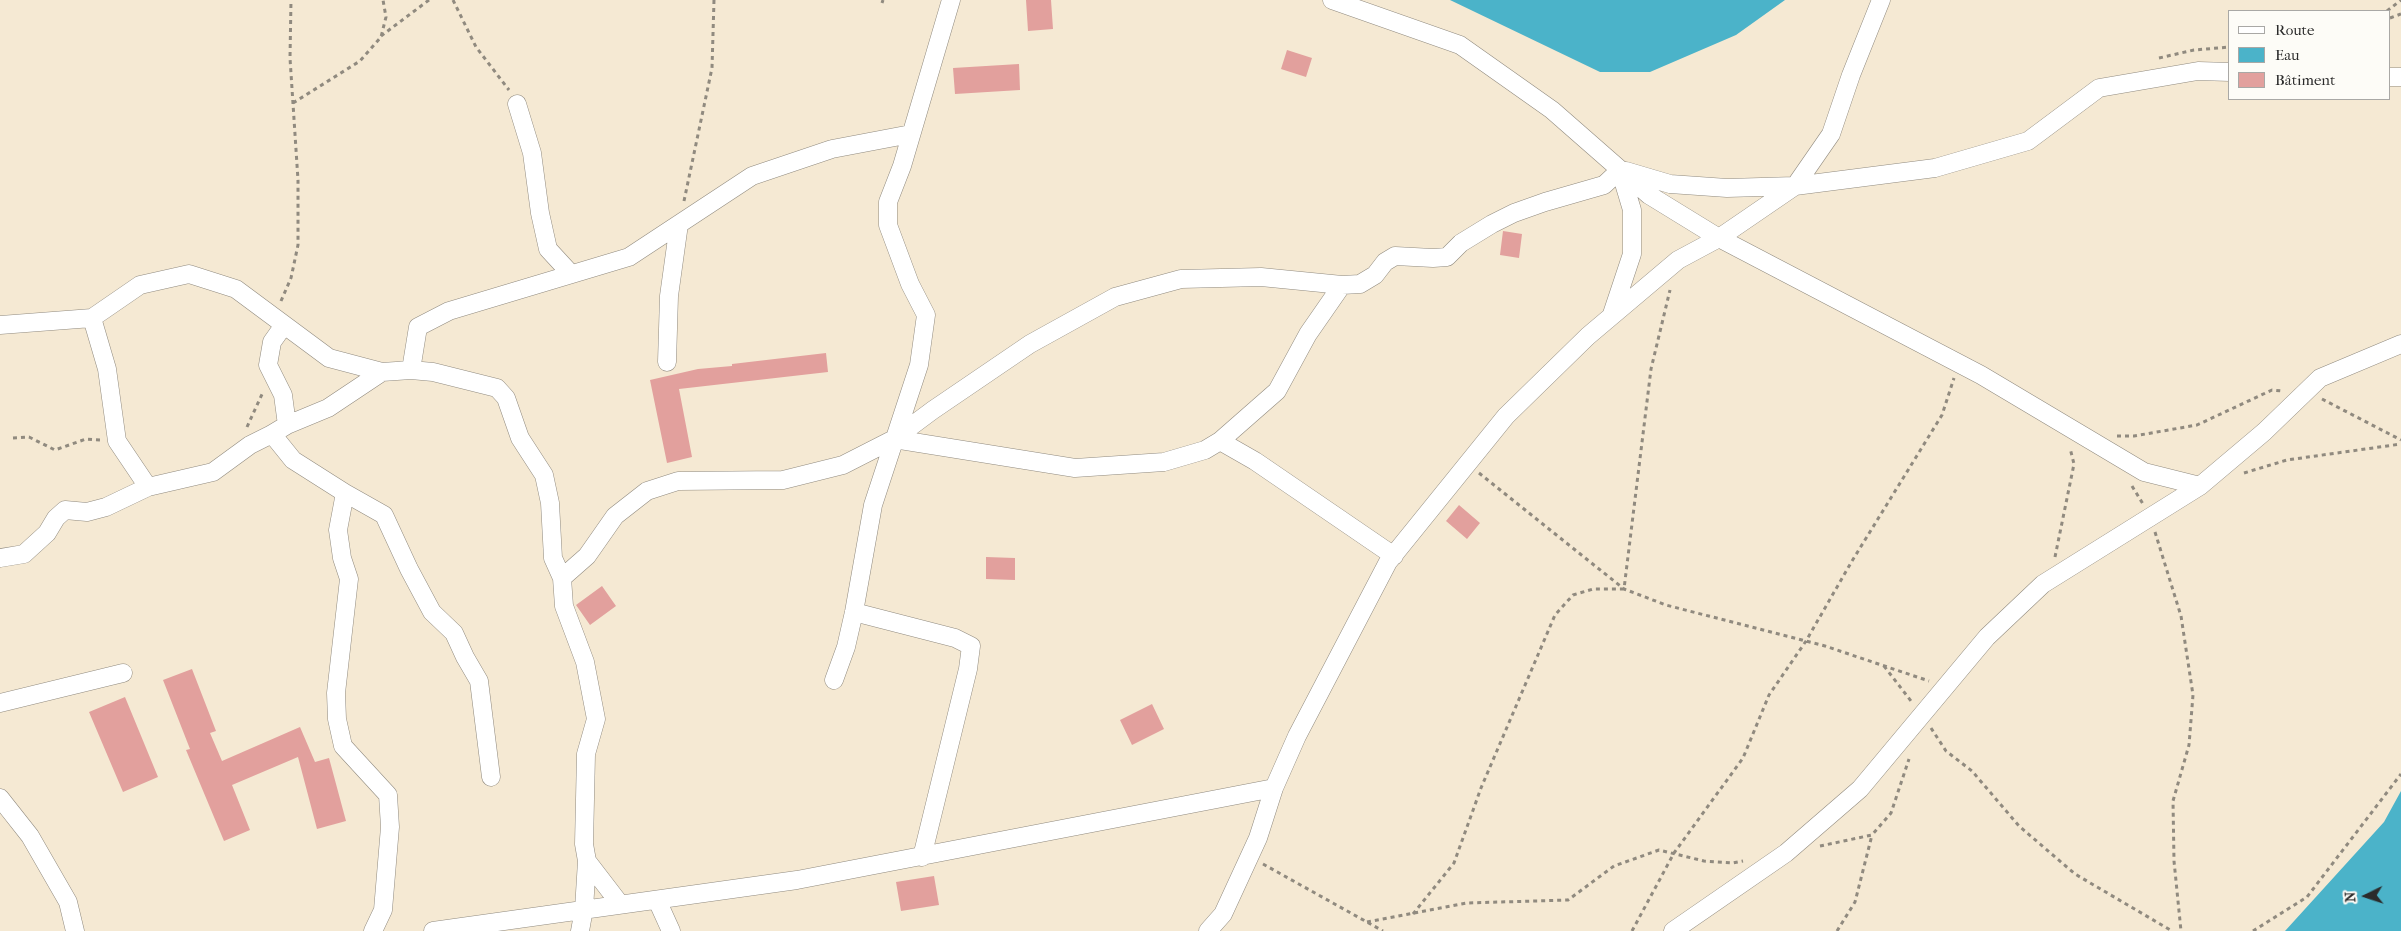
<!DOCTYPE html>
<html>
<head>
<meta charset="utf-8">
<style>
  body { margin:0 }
  #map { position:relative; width:2401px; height:931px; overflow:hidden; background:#f5e9d3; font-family:"IM FELL French Canon",serif }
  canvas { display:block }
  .legend { position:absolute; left:2228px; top:10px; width:162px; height:90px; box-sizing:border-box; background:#fdfcf7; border:1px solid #a9a8a5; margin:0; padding:6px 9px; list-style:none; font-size:15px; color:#2b2b2b }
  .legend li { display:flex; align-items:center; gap:10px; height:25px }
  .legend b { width:25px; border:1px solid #a9a8a5 }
  .north { position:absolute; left:2341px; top:871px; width:50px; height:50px; -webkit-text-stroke:4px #fdfcf7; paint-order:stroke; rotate:266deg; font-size:14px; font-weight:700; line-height:20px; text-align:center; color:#2b2b2b }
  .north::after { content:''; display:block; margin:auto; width:18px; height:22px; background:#2b2b2b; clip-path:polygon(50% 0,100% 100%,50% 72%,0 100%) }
</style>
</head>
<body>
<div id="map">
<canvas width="2401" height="931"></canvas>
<ul class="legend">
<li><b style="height:6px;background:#fff"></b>Route</li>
<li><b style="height:14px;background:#4bb3c9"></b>Eau</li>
<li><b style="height:14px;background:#e2a09d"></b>Bâtiment</li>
</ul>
<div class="north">N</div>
</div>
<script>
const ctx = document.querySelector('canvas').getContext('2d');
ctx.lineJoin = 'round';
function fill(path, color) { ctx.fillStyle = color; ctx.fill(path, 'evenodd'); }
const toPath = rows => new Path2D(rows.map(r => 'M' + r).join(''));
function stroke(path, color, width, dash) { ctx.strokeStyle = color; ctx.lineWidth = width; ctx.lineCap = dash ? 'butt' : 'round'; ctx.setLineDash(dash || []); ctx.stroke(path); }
fill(toPath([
  [1450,0,1785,0,1736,35,1650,72,1600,72],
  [2401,791,2401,931,2285,931,2384,822]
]), '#4bb3c9');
fill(toPath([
  [1026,0,1051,0,1053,29,1028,31],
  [1287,50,1312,58,1306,77,1281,69],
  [1019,64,1020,90,955,94,953,68],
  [1503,231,1522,234,1519,258,1500,255],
  [826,353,828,372,679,389,692,457,667,463,650,380,698,369,732,366,732,364],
  [1459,505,1480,523,1467,539,1446,521],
  [986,557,1015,558,1015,580,986,579],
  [602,586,616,606,590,625,576,605],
  [192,669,216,731,210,733,222,761,300,727,315,762,329,758,346,821,317,829,298,757,232,785,250,830,224,841,186,750,190,749,163,680],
  [125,697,158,777,123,792,89,712],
  [1152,704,1164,729,1132,745,1120,720],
  [934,876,939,905,901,911,896,882]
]), '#e2a09d');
const minor = toPath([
  [1332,0,1460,45,1552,110,1649,195,1719,238,1981,375,2144,472,2200,486],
  [2390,77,2401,77],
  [517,104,532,153,540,213,548,249,571,274],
  [1626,171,1670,184,1727,188,1795,186,1935,168,2028,141,2099,88,2198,71,2230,72],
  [1612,314,1632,254,1632,210,1620,170],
  [92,318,107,369,117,441,148,487],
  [0,325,92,318,140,285,189,274,236,289,329,358,382,372],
  [284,325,272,342,268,365,283,395,287,425],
  [667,362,669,296,679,224],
  [894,439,1075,468,1164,462,1205,450,1220,441,1277,391,1308,334,1342,285],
  [1220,441,1255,461,1394,556],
  [345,493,384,515,409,569,432,612,454,633,465,657,479,681,491,777],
  [0,558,24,554,47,533,56,518,65,510,87,512,106,507,148,487,213,472,250,445,272,434],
  [562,578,553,558,550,503,544,475,520,438,506,398,497,388,433,372,411,370,418,327,449,311,629,257,752,176,832,149,911,134],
  [854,612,955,638,971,646,968,669,922,857],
  [834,680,846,647,854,612,873,505,919,365,926,315,910,284,888,225,888,202,902,166,951,0],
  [0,703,123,673],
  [0,798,30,836,68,902,75,931],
  [657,900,671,931],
  [620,904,587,861,584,844,586,754,596,719,585,662,564,606,562,578,587,556,615,516,647,491,678,481,783,480,843,465,894,439,933,410,1030,344,1115,297,1181,279,1261,277,1342,285,1360,284,1375,275,1385,262,1395,256,1433,258,1447,257,1461,243,1492,224,1514,213,1545,202,1604,185,1620,170],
  [373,931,383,910,390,827,388,795,343,746,337,719,336,693,349,579,342,558,338,530,345,493,293,460,272,434,287,425,328,408,382,372,411,370],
  [433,931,797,880,1274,788],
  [580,931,584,909,587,861],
  [1208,931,1223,914,1258,838,1274,788,1297,736,1388,562,1506,416,1588,336,1678,260,1719,238,1795,186,1831,134,1851,75,1881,0],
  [1673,931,1786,853,1860,789,1987,637,2043,584,2200,486,2264,432,2320,378,2401,344]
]);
stroke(minor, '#908a7f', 19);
stroke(toPath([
  [453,0,476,47,509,90],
  [882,3,883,0],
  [2387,11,2401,0],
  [2390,18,2401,14],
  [381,36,429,0],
  [2159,58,2194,50,2230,47],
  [293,103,360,61,381,37,386,17,383,0],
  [684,201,712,68,714,0],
  [281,301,291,278,298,245,298,180,290,58,291,0],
  [2322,399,2401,440],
  [247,427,263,392],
  [2117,436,2134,436,2197,425,2272,390,2282,391],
  [13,438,29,437,55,450,86,439,101,440],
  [1479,473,1624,589,1666,605,1825,646,1929,681],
  [2244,473,2287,460,2401,444],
  [2132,486,2143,504],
  [2155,532,2181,616,2193,695,2189,745,2173,801,2174,861,2181,931],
  [2055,557,2074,464,2070,448],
  [1884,666,1911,701],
  [1931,728,1946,751,1972,771,2019,826,2075,874,2172,931],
  [1820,846,1872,835,1891,813,1909,759],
  [1263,864,1383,931],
  [1413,914,1454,863,1481,788,1555,615,1573,595,1593,589,1624,589,1651,369,1670,290],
  [1367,922,1467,903,1568,900,1614,866,1659,850,1704,861,1733,863,1743,861],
  [1632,931,1674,853,1743,758,1769,695,1806,641,1852,561,1942,415,1954,378],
  [1837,931,1855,902,1872,835],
  [2253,931,2307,897,2401,774]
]), '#908a7f', 3, [4, 4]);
stroke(minor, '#fff', 18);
</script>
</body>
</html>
